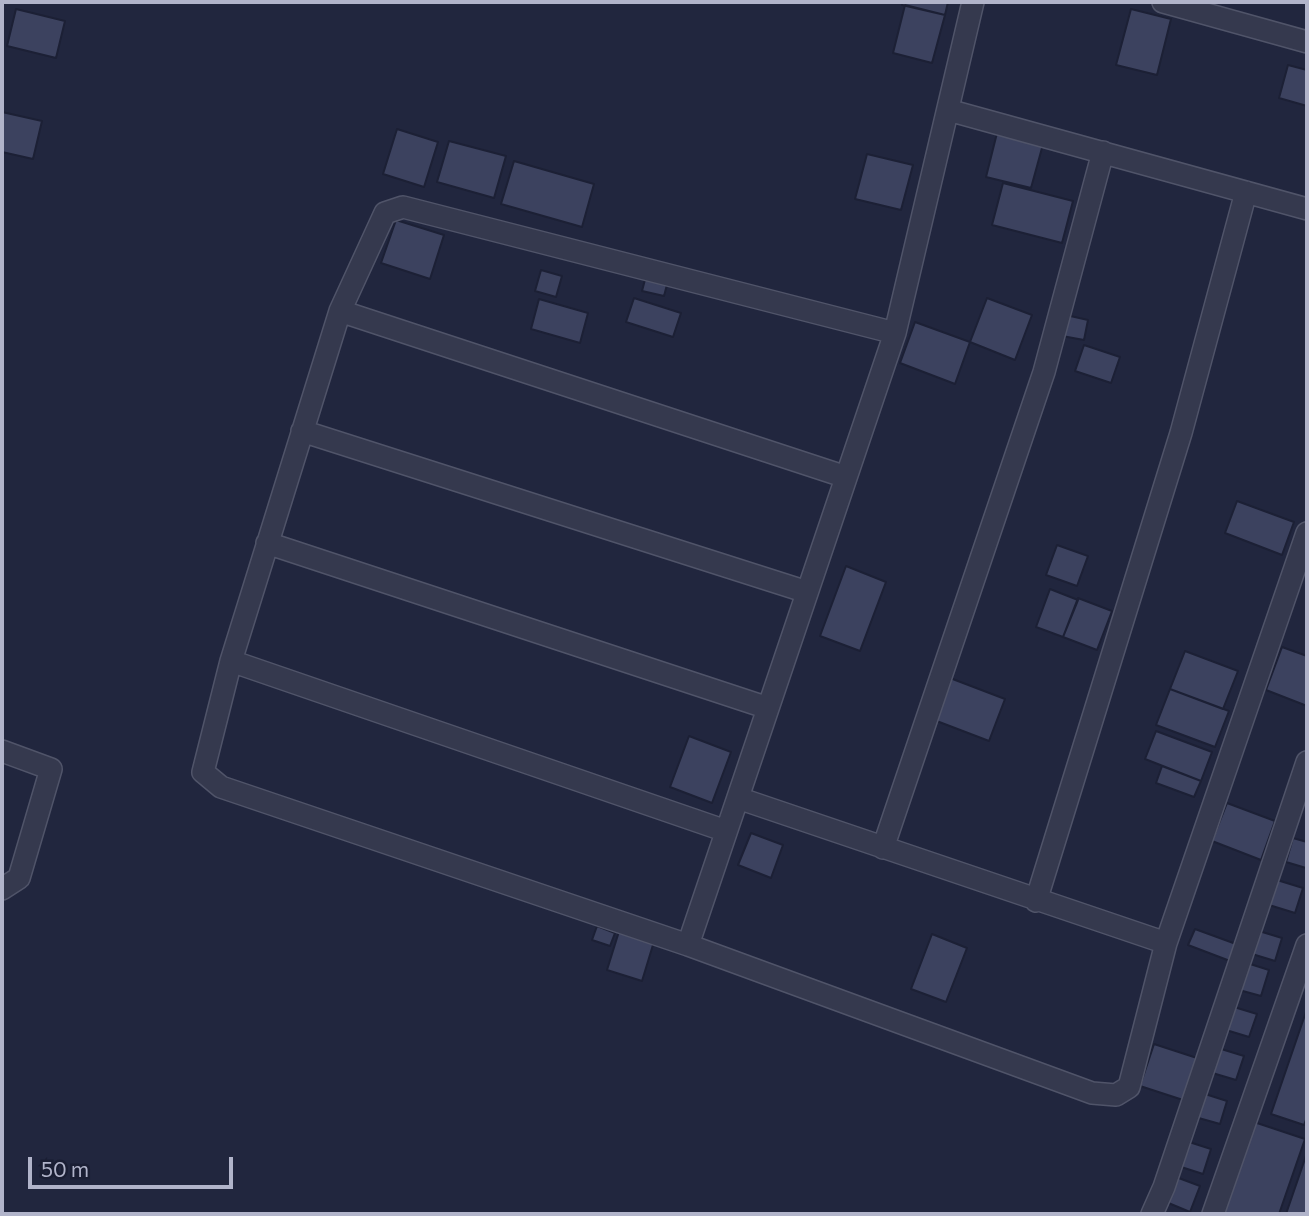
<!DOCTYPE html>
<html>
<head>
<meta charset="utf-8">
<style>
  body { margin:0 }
  #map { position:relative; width:1309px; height:1216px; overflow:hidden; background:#21263e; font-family:Commissioner,sans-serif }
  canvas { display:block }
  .frame { position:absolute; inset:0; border:4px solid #b1b4ca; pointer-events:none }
  .scale { position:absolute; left:28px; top:1157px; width:205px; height:32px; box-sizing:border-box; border:4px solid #b1b4ca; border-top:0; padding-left:9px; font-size:21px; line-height:24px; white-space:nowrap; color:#b1b4ca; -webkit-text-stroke:5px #1a1e33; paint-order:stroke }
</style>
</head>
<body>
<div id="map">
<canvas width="1309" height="1216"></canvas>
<div class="frame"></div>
<div class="scale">50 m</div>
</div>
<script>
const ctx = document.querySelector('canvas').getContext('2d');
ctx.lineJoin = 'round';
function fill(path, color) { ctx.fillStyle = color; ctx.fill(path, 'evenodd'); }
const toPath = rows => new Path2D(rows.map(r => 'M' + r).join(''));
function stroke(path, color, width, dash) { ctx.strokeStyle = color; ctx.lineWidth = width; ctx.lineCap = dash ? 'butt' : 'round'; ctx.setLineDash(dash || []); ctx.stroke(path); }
const building = toPath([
  [903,2,948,2,945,15,902,5,903,2],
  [905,5,945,15,932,63,893,53,905,5],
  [16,9,65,21,56,58,7,46,16,9],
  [1131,9,1171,19,1157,75,1116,65,1131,9],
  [1288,65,1307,70,1307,106,1279,98,1288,65],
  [2,112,42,121,33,159,2,152,2,112],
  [999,125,1045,137,1031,188,986,177,999,125],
  [397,129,438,142,424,187,383,174,397,129],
  [449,141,506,156,494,198,437,182,449,141],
  [867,154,913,165,901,210,855,199,867,154],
  [514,161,594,184,582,227,501,204,514,161],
  [1003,183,1073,201,1062,243,992,225,1003,183],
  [396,220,444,235,430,279,381,263,396,220],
  [541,270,562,276,556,297,535,291,541,270],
  [647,272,669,277,664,296,642,291,647,272],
  [634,298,681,313,673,337,626,322,634,298],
  [987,298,1032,315,1015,360,970,342,987,298],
  [539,299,588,313,580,343,531,329,539,299],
  [1066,315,1088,320,1084,340,1062,336,1066,315],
  [915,322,970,342,955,384,900,363,915,322],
  [1084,345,1120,357,1111,383,1075,371,1084,345],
  [1237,501,1294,522,1282,555,1225,533,1237,501],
  [1057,545,1088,556,1077,586,1046,575,1057,545],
  [846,566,886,582,860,651,820,636,846,566],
  [1050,589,1078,600,1063,637,1036,627,1050,589],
  [1078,598,1112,611,1097,650,1063,637,1078,598],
  [1282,647,1307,656,1307,706,1266,690,1282,647],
  [1185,651,1238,671,1223,709,1170,689,1185,651],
  [950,678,1005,699,989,741,934,720,950,678],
  [1170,689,1229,711,1215,747,1156,725,1170,689],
  [1156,731,1212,752,1201,781,1145,759,1156,731],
  [689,736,731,752,712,803,670,787,689,736],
  [1162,766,1201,781,1194,797,1156,783,1162,766],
  [1227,803,1275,821,1261,860,1212,841,1227,803],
  [751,833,783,845,771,878,738,865,751,833],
  [1293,838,1307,842,1306,868,1286,862,1293,838],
  [1277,880,1303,888,1295,913,1269,905,1277,880],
  [621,925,656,935,642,981,607,970,621,925],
  [597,926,615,933,610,946,592,940,597,926],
  [1195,929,1236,944,1230,961,1188,945,1195,929],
  [1259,931,1282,938,1275,961,1252,954,1259,931],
  [932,934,967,948,946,1002,911,989,932,934],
  [1247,963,1269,970,1261,996,1239,990,1247,963],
  [1234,1007,1257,1014,1249,1037,1226,1030,1234,1007],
  [1307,1009,1307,1117,1304,1125,1271,1114,1307,1009],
  [1154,1044,1197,1058,1183,1100,1140,1086,1154,1044],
  [1218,1048,1244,1056,1236,1080,1209,1072,1218,1048],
  [1202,1093,1227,1101,1220,1124,1195,1117,1202,1093],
  [1254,1122,1305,1139,1279,1214,1224,1214,1254,1122],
  [1186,1141,1211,1149,1203,1174,1178,1166,1186,1141],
  [1307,1153,1307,1214,1286,1214,1307,1153],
  [1176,1177,1200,1186,1190,1212,1166,1202,1176,1177]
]);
fill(building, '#3c425f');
stroke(building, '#1c2035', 2);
const minor = toPath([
  [1163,2,1307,42],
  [948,110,1307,209],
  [340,311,846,477],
  [895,333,403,207,385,213,340,311,231,661,203,772,221,787,688,945,1092,1093,1116,1095,1129,1087,1166,943,1307,533],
  [302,431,807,592],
  [267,543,768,708],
  [231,661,726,831],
  [2,751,51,769,19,878,2,889],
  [738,798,1166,943],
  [883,848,1044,372,1103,152],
  [1036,901,1181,433,1246,192],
  [688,945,895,333,973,2],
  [1152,1214,1164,1187,1307,762],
  [1213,1214,1307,945]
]);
stroke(minor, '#505469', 24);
stroke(minor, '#35394e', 21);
</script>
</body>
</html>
